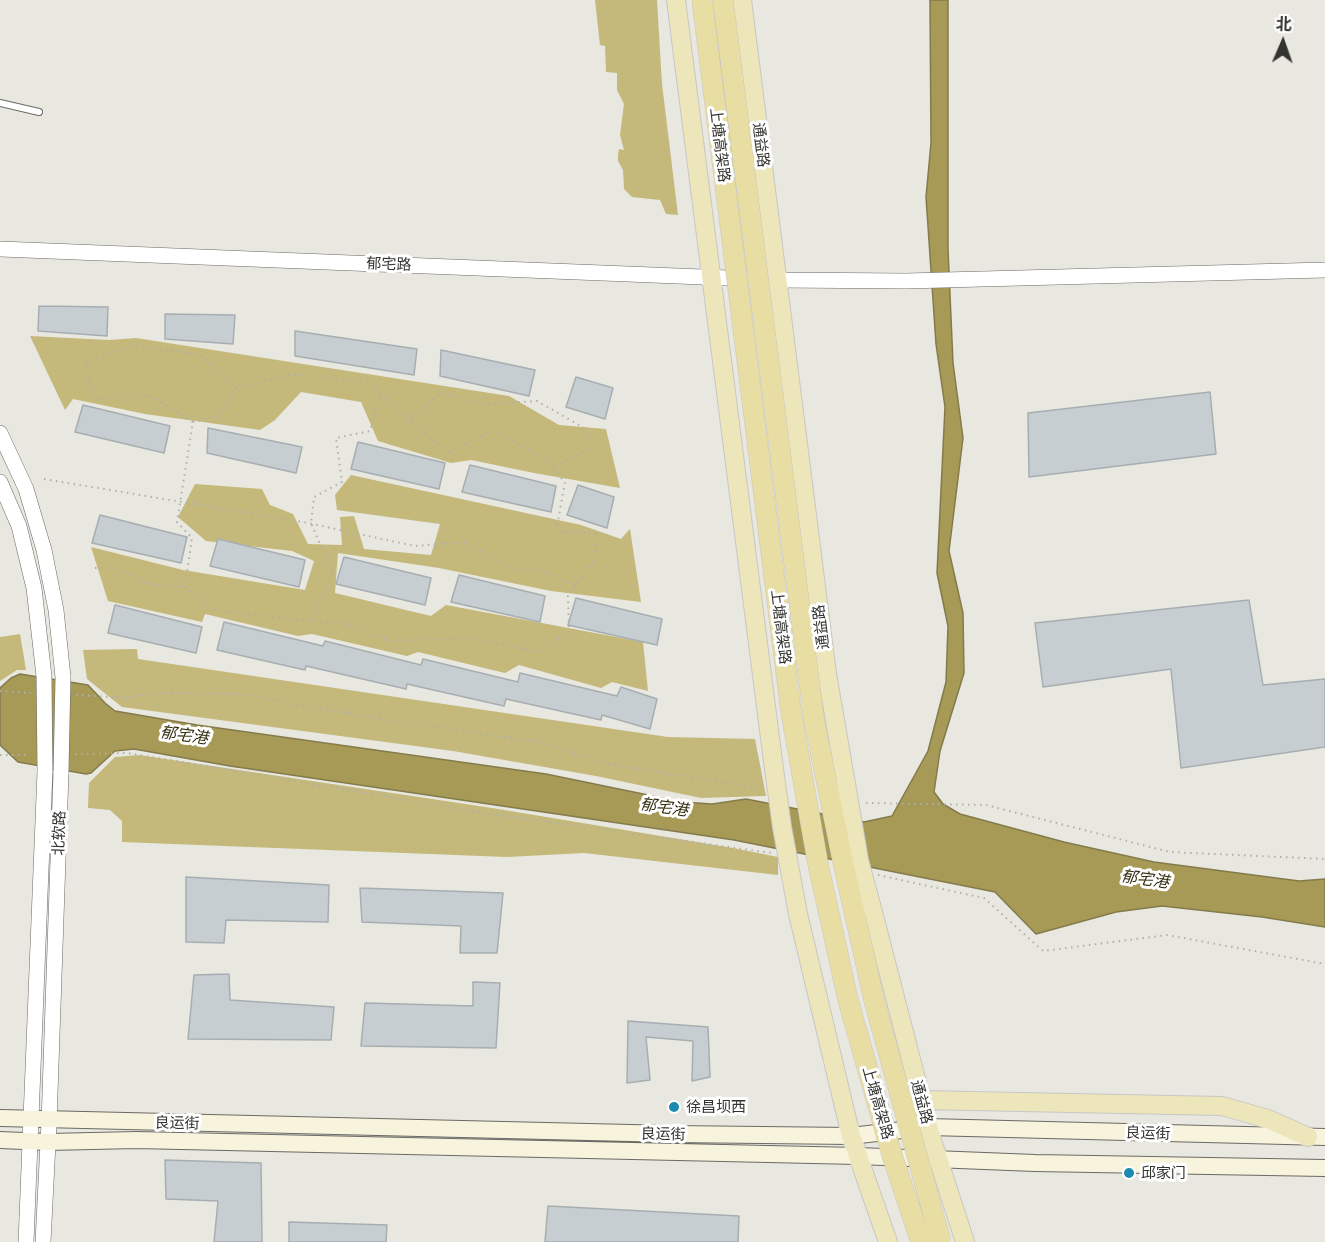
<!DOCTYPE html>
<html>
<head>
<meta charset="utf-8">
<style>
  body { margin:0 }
  #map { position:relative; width:1325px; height:1242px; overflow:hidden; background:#e8e7e0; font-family:Barlow,"Noto Sans SC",sans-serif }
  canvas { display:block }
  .north { position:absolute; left:1253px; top:12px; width:60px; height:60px; -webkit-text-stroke:4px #fff; paint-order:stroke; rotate:2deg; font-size:16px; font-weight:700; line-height:24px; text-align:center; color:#333330 }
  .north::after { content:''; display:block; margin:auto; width:21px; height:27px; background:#333330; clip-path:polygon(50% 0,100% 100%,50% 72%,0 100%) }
</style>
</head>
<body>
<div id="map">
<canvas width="1325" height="1242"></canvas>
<div class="north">北</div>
</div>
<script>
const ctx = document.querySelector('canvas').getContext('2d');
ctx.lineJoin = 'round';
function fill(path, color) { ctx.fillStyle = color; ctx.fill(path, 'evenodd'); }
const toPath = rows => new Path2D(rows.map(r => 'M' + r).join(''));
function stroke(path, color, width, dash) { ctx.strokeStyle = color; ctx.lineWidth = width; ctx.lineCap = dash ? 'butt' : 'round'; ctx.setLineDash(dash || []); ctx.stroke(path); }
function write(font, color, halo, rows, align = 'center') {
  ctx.font = font + ' Barlow,"Noto Sans SC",sans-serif'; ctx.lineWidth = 6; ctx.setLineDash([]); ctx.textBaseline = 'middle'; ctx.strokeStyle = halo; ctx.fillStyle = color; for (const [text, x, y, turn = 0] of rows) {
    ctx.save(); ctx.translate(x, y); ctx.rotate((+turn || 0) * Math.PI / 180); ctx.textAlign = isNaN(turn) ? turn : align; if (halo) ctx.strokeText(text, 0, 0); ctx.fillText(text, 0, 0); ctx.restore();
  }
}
fill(toPath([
  [595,0,657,0,662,84,678,215,666,214,660,200,632,197,624,189,623,170,618,161,618,155,619,149,624,150,620,135,624,104,617,90,617,73,606,72,605,46,600,45],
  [30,336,109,340,136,338,509,396,559,425,606,429,620,488,534,473,471,460,451,463,378,441,361,402,301,392,275,420,260,430,145,414,73,399,65,410],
  [351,475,581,525,621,539,630,529,641,602,551,591,439,568,338,553,335,593,431,616,446,605,643,642,648,691,612,682,601,688,519,665,505,673,418,652,407,656,312,634,298,636,205,614,202,622,108,601,91,547,183,570,305,590,314,561,292,551,206,541,178,517,195,484,262,489,270,505,293,514,308,544,342,545,340,517,354,516,364,549,431,555,440,524,337,510,335,495],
  [20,634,26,670,17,670,0,681,0,637],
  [137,649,138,659,668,737,755,739,766,796,701,798,596,776,453,751,122,707,87,679,83,650],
  [139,755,492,808,733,848,778,857,778,875,584,853,507,857,122,842,122,821,110,810,88,808,89,783,115,757]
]), '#c4b97a');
const water = toPath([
  [930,0,948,0,948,249,953,363,963,438,949,551,963,613,964,673,940,751,934,792,943,804,960,814,1064,842,1154,862,1299,881,1325,879,1325,927,1262,917,1162,906,1116,912,1036,934,995,892,734,840,230,766,134,749,115,751,91,773,86,774,18,762,0,745,0,688,11,678,20,674,88,685,105,703,115,711,197,725,546,774,682,802,712,804,746,799,864,822,892,816,928,751,946,682,948,626,937,573,945,407,936,344,926,197,931,143,930,0]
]);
fill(water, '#a69a56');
stroke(water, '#847b4b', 1.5);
const building = toPath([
  [39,306,108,307,107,336,38,331,39,306],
  [165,314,235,315,233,344,165,339,165,314],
  [295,331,417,349,414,375,295,356,295,331],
  [441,350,535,370,529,396,440,376,441,350],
  [576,377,613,388,605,419,566,407,576,377],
  [1210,392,1216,454,1029,477,1028,413,1210,392],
  [83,405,170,426,164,453,75,432,83,405],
  [208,428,302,447,296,473,207,453,208,428],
  [358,442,445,463,439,489,351,469,358,442],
  [470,465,556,486,551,512,462,492,470,465],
  [578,485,614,497,607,528,567,515,578,485],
  [100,515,187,537,181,563,92,543,100,515],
  [218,539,305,560,299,587,210,566,218,539],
  [344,557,431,578,425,605,336,584,344,557],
  [459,575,545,596,540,622,451,602,459,575],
  [576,598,662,619,657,645,568,625,576,598],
  [1249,600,1263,685,1325,679,1325,747,1181,768,1171,669,1043,687,1035,623,1249,600],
  [115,605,202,627,196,653,108,633,115,605],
  [224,622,323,646,325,641,421,665,423,659,518,682,520,673,617,696,621,687,657,699,650,729,602,715,601,720,506,699,504,706,407,684,406,689,306,666,305,670,217,650,224,622],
  [186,877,329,885,328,922,226,920,224,943,186,942,186,877],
  [360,888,503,893,497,953,460,953,461,926,362,922,360,888],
  [229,974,230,1000,334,1007,331,1040,188,1039,194,975,229,974],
  [473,982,500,983,496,1048,361,1046,365,1003,473,1006,473,982],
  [628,1021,708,1027,710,1077,692,1081,693,1041,646,1037,650,1080,627,1083,628,1021],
  [165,1160,261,1163,262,1242,214,1242,218,1201,166,1199,165,1160],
  [548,1206,739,1216,738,1242,545,1242,548,1206],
  [289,1222,387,1225,386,1242,289,1242,289,1222]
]);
fill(building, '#c7ced2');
stroke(building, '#a6aeb1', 1.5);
const service = toPath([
  [0,103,39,112]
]);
const tertiary = toPath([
  [0,249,778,280,906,281,1325,270],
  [0,433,26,489,44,550,56,610,63,677],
  [0,482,19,526,34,588,44,676],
  [26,1242,45,771],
  [43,1242,49,1123,61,772]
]);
const secondary = toPath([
  [0,1118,672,1134,851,1136,928,1127,1325,1137],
  [0,1140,48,1142,136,1140,858,1156,1035,1163,1325,1168]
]);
const primary = toPath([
  [676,0,774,769],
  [742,0,827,674,846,784],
  [873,912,931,1137,965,1242],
  [798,914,851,1136,888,1242],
  [921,1100,1222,1106,1268,1119,1308,1137]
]);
stroke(service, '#6b6a64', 8);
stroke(tertiary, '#6b6a64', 16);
stroke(secondary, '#6b6a64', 18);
stroke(primary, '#c6c6c5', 20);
stroke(toPath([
  [295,374,368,382,409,421,441,392,485,404,537,401,586,429,588,450,552,468,565,482,556,532,596,533,595,559,568,596,569,631,540,652,468,638,391,641,345,624,216,611,185,587,192,538,177,522,193,422,220,416,235,388,295,374],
  [193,422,151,396,96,399,84,363,130,346,200,354,234,387],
  [410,422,448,452,494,430,556,466],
  [44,479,303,522,415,546,463,542,513,569,538,568,575,586],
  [95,568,115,568,149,584,185,587],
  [312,620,332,572,311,523,314,497,342,482,336,438,370,431,381,394],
  [0,691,31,693],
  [76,695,127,698,155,693,239,694,386,720,539,742,604,763,762,789],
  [75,754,128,753,492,814,772,853],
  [0,755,30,755],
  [866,803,986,805,1170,852,1325,859],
  [878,875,984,898,1043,951,1167,935,1325,964]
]), '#b0afa9', 2, [1.5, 4.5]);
stroke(service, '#fff', 6);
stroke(tertiary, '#fff', 15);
stroke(secondary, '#f7f3dd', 16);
stroke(primary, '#eee6bb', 18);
const tertiaryBridge = toPath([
  [44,676,45,771],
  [61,772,63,677]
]);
const primaryBridge = toPath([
  [774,769,782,827,798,914],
  [846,784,859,860,873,912]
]);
const trunkBridge = toPath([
  [702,0,791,712,818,864,848,1000,892,1155,921,1242],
  [723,0,814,720,843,862,875,1004,941,1242]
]);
stroke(tertiaryBridge, '#6b6a64', 16, []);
stroke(primaryBridge, '#c6c6c5', 20, []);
stroke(trunkBridge, '#c6c6c5', 21, []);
stroke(tertiaryBridge, '#fff', 15);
stroke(primaryBridge, '#eee6bb', 18);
stroke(trunkBridge, '#e8dea4', 20);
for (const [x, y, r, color] of [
  [674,1107,6,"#1b8bb0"],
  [1129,1173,6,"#1b8bb0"]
]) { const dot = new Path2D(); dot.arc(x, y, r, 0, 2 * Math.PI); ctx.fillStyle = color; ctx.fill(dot); stroke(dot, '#fff', 2); }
write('15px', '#333330', '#fff', [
  ["上塘高架路",720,145,83],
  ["通益路",761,145,83],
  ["郁宅路",389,264,2],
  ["上塘高架路",781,627,83],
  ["通益路",821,627,-97],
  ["北软路",59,833,-88],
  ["通益路",922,1102,75],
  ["上塘高架路",878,1103,74],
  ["良运街",177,1123,1],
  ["良运街",1148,1133,2],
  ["良运街",663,1134,1]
]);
write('15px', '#333330', '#fff', [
  ["徐昌坝西",686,1107],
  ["邱家门",1141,1173]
], 'left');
write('italic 16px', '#342e0f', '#fff', [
  ["郁宅港",184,735,8],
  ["郁宅港",664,807,8],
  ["郁宅港",1145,879,8]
]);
</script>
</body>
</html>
